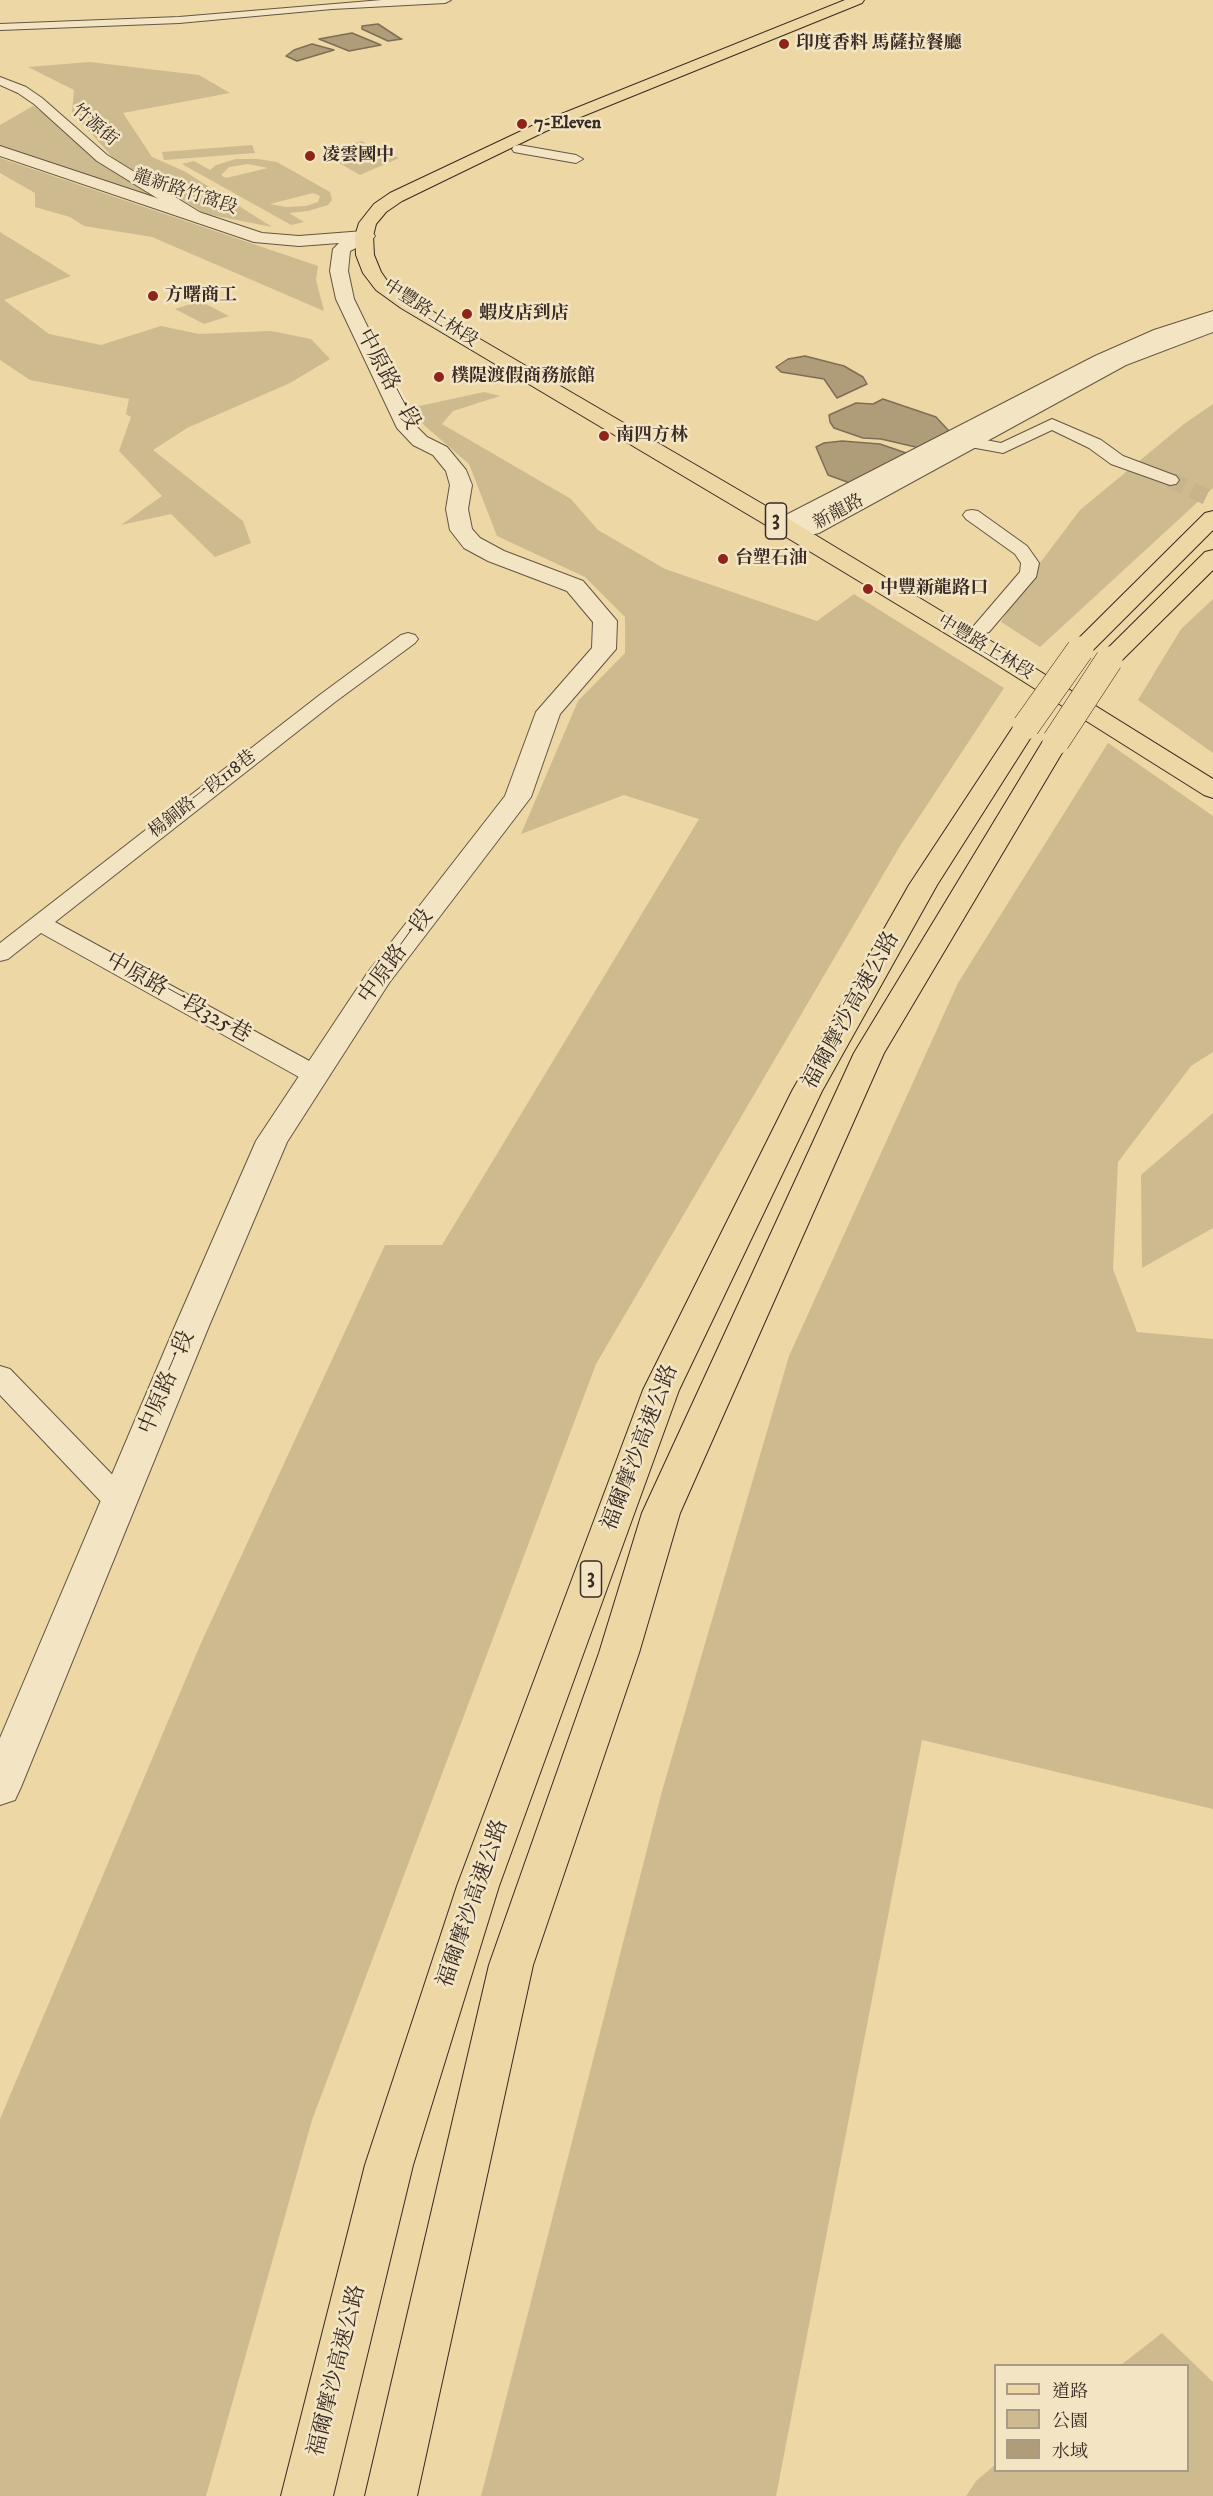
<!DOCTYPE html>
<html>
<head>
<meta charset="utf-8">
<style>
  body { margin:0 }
  #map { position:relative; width:1213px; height:2496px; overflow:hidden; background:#ecd7a5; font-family:"IM FELL DW Pica","Noto Serif TC",serif }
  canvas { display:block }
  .legend { position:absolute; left:994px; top:2364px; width:195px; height:108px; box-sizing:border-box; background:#f3e5c4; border:2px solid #a89a84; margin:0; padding:8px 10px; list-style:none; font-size:18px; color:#382a24 }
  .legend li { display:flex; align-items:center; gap:12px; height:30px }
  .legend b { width:30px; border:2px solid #a89a84 }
</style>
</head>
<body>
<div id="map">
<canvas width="1213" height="2496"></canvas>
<ul class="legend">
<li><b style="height:8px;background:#ecd7a5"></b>道路</li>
<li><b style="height:16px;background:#cdba8f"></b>公園</li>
<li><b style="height:16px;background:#af9c79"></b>水域</li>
</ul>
</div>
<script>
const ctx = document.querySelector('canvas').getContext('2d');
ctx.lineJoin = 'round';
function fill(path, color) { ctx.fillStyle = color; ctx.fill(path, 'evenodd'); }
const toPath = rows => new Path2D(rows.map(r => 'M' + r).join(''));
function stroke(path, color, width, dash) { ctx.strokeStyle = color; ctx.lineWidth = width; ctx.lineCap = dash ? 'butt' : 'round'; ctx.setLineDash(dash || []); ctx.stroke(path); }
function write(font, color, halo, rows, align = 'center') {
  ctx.font = font + ' "IM FELL DW Pica","Noto Serif TC",serif'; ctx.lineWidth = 5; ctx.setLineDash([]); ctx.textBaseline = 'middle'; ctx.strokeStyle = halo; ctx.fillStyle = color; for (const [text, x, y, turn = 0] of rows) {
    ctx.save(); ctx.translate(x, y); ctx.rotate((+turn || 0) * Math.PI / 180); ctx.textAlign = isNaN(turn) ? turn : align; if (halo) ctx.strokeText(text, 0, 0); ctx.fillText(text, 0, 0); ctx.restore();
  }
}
fill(toPath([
  [90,62,199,75,230,93,123,113,152,157,184,171,272,227,206,214,113,158,72,112,74,90,28,67],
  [33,106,58,124,92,158,176,205,0,146,0,125],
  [361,141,399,158,360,175,339,163,347,159,331,151],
  [252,145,255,153,164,160,162,152],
  [0,158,318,266,316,280,324,311,152,237,84,226,70,217,35,207,35,193,0,173],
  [236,159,258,159,277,162,330,192,332,200,328,205,308,211,289,213,304,222,291,225,182,164,194,161,210,170,216,165],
  [248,164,268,168,226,178,221,175,229,167],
  [313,193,320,196,318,202,306,206,286,207,270,204],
  [0,232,71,276,4,300,49,334,101,345,161,326,199,334,271,331,311,339,330,359,290,383,187,428,153,450,243,521,251,543,215,557,171,514,121,525,162,496,119,451,131,417,126,414,129,399,30,380,0,360],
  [200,301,229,316,204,324,175,309],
  [484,392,500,396,453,411,442,424,571,499,598,530,665,569,817,621,854,594,1004,688,900,846,596,1364,312,2120,206,2496,0,2496,0,2119,201,1643,385,1245,442,1245,699,819,624,795,521,834,578,701,625,653,625,617,585,577,497,536,469,464,425,426,410,408],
  [1213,404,1213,488,1040,647,1001,622,1024,584,1080,510,1184,424],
  [1213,599,1213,753,1138,700,1181,629],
  [1108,743,1213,816,1213,1052,1191,1066,1118,1162,1113,1269,1137,1332,1213,1339,1213,1809,922,1740,776,2496,481,2496,662,1791,789,1356,958,983],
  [1213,1113,1213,1228,1142,1268,1141,1175],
  [1162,2333,1213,2382,1213,2496,966,2496,976,2481,995,2465,996,2470,1188,2470,1188,2366,1121,2365]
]), '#cdba8f');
const water = toPath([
  [378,24,401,39,402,39,388,41,362,29,362,26,378,24],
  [352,33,381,45,349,51,319,39,352,33],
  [312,44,334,50,297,61,286,56,294,50,312,44],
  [805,356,844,366,863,377,867,384,837,398,824,379,781,372,776,367,788,359,805,356],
  [883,399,936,417,949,431,920,448,881,439,863,438,834,428,830,422,829,415,856,403,873,404,883,399],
  [842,441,880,444,909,454,850,483,828,475,816,447,824,443,842,441]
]);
fill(water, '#af9c79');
stroke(water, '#7f6e57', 1.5);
stroke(toPath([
  [1170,480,1213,500]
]), '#c8b48b', 16, [16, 8]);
const minor = toPath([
  [382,0,451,0,445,3,332,9,179,23,0,30,0,24,179,17,382,0],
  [0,77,26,87,42,98,107,155,201,213,203,216,201,219,191,219,97,161,34,104,18,93,0,85,0,77],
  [519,145,576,155,583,159,576,163,514,152,512,149,514,146,519,145],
  [1052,419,1101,440,1123,456,1176,476,1179,480,1176,484,1170,485,1111,464,1089,448,1052,430,1003,453,965,446,963,442,971,437,1001,443,1052,419],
  [972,510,978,511,1027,546,1039,563,1036,577,989,632,982,634,975,632,972,628,1020,572,1021,563,1015,554,966,519,963,515,966,511,972,510],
  [408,633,415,635,418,639,415,643,335,702,55,922,324,1069,327,1075,324,1081,315,1083,306,1081,41,933,8,959,0,961,0,943,321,694,401,635,408,633],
  [0,1366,10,1369,130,1493,134,1501,130,1509,119,1513,108,1509,0,1395,0,1366]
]);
const tertiary = toPath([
  [0,146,262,233,299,236,364,231,372,232,375,236,372,240,350,251,348,271,354,299,416,426,427,437,447,447,466,470,472,485,468,509,472,529,480,538,504,551,583,581,617,621,616,649,560,714,531,797,389,983,287,1142,209,1326,21,1787,15,1800,0,1805,0,1738,175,1326,256,1141,368,972,505,796,536,712,592,648,593,622,567,591,488,561,464,548,450,530,446,509,450,485,446,471,433,455,413,445,397,428,336,299,330,271,333,249,339,243,299,246,254,242,0,156,0,146],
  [1213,311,1213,332,1126,365,819,533,794,539,786,537,783,532,783,520,786,515,1095,356,1154,330,1213,311]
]);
const primary = toPath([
  [845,0,864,0,862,3,546,131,402,201,386,212,376,224,373,236,374,255,381,272,388,282,413,300,802,527,999,646,1213,779,1213,798,1204,795,983,656,786,537,401,308,376,290,363,273,356,255,355,236,359,223,374,204,390,193,534,125,845,0]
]);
const motorway = toPath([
  [1213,511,1213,530,1088,655,1080,657,1072,655,1068,650,1072,645,1205,513,1213,511],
  [1213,550,1213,570,1117,665,1109,667,1101,665,1097,660,1101,655,1205,552,1213,550],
  [1026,719,1035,721,1038,726,937,885,822,1091,679,1390,499,1886,413,2165,333,2496,281,2496,365,2165,457,1886,643,1390,792,1091,909,885,1017,721,1026,719],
  [1056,733,1065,736,1069,741,884,1053,680,1513,639,1653,533,1965,417,2496,365,2496,489,1965,599,1653,642,1513,854,1053,1043,741,1047,736,1056,733]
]);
stroke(minor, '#655544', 2);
stroke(tertiary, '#655544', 2);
stroke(primary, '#382a24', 2);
stroke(motorway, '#382a24', 2);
fill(minor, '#f3e5c4');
fill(tertiary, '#f3e5c4');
fill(primary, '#ecd7a5');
fill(motorway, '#ecd7a5');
const motorwayBridge = toPath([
  [1026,726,1080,650],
  [1056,741,1109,660]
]);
stroke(motorwayBridge, '#382a24', 28, []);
stroke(motorwayBridge, '#ecd7a5', 27);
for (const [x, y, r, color] of [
  [784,44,6,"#8f2418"],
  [522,124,6,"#8f2418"],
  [310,156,6,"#8f2418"],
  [153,296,6,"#8f2418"],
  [467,314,6,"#8f2418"],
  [439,377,6,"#8f2418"],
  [604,436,6,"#8f2418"],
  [723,559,6,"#8f2418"],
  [868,589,6,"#8f2418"]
]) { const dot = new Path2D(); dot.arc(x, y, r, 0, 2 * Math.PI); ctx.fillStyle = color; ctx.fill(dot); stroke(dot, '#f3e5c4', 2); }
write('bold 18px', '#382a24', '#f3e5c4', [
  ["印度香料 馬薩拉餐廳",796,44],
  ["7-Eleven",534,124],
  ["凌雲國中",322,156],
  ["方曙商工",165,296],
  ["蝦皮店到店",479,314],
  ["樸隄渡假商務旅館",451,377],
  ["南四方林",616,436],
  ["台塑石油",735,559],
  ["中豐新龍路口",880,589]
], 'left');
write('18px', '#382a24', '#f3e5c4', [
  ["竹源街",94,126,40],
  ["龍新路竹窩段",185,193,18],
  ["中豐路上林段",430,314,33],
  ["新龍路",839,513,-28],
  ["中豐路上林段",985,648,31],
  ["楊銅路一段118巷",203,795,-38]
]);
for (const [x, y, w] of [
  [776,521,21],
  [591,1579,21]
]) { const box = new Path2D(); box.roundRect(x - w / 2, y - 18, w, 36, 4.5); ctx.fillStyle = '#f3e5c4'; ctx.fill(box); stroke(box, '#382a24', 1.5); }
write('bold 21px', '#382a24', null, [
  ["3",776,521],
  ["3",591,1579]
]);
write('22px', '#382a24', '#f3e5c4', [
  ["中原路一段",387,380,62],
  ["中原路一段",397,957,-54],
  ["中原路一段325巷",178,999,29],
  ["福爾摩沙高速公路",852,1011,-61],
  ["中原路一段",168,1383,-67],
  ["福爾摩沙高速公路",641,1448,-69],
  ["福爾摩沙高速公路",474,1904,-71],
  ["福爾摩沙高速公路",338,2371,-76]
]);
</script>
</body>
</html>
